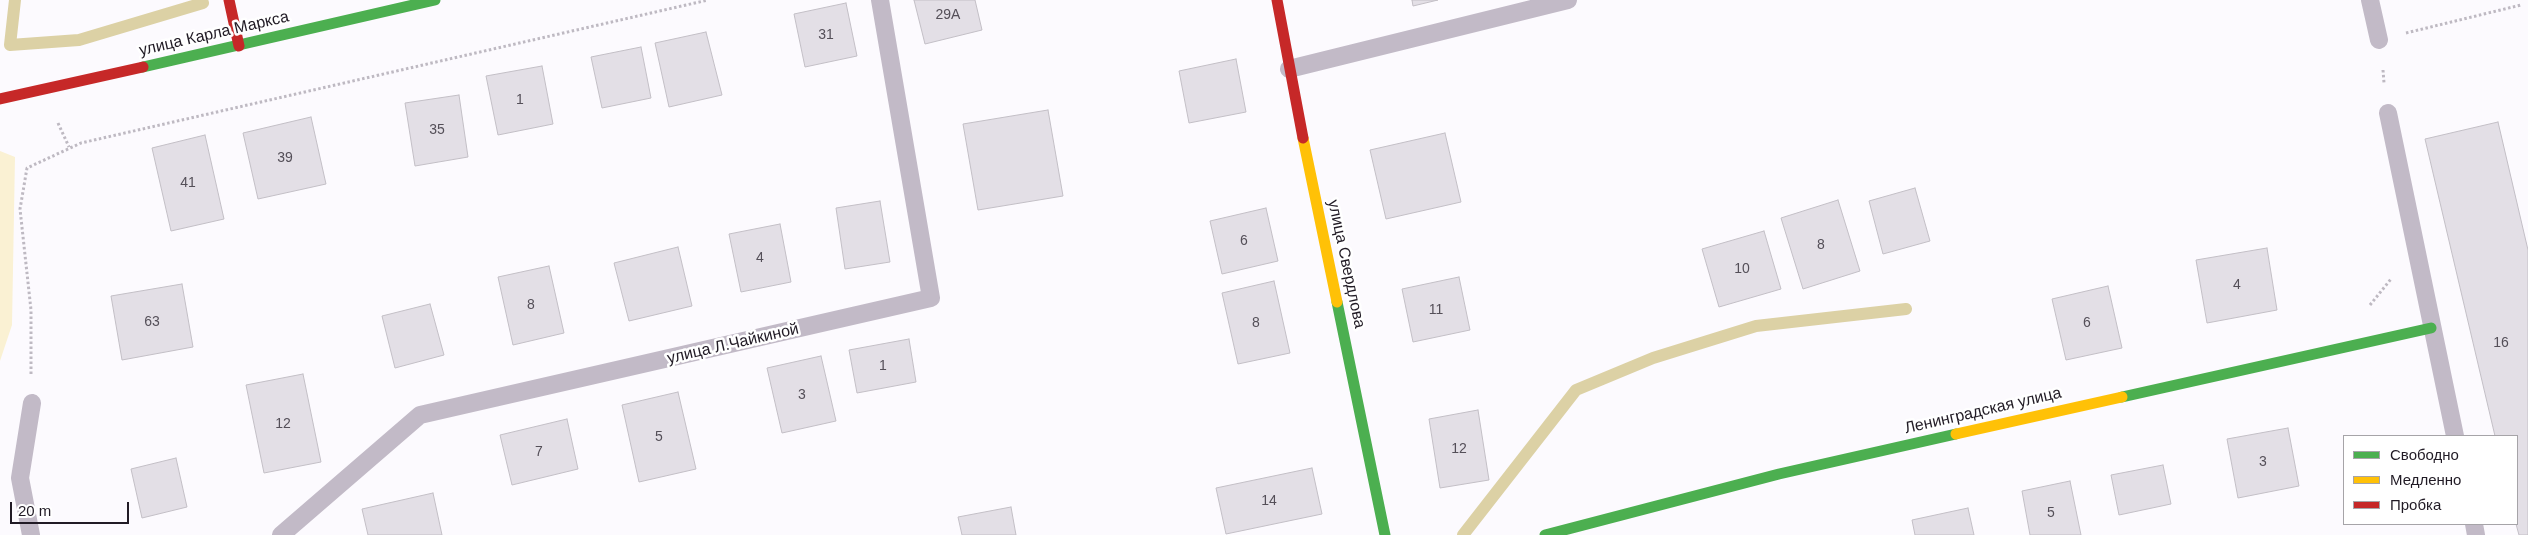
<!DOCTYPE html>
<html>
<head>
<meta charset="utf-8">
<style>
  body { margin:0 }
  #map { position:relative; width:2528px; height:535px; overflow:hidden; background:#fcfafe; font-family:Arial,sans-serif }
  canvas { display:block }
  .legend { position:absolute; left:2343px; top:435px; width:175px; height:90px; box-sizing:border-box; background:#fff; border:1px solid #a6a4a8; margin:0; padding:6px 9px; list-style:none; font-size:15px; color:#211b25 }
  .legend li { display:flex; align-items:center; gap:10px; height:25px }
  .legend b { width:25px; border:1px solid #a6a4a8 }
  .scale { position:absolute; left:10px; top:502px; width:119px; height:22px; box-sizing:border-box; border:2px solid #211b25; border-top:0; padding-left:6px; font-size:15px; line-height:18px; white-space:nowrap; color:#211b25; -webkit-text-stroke:4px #fff; paint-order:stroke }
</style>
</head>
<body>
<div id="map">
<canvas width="2528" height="535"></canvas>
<ul class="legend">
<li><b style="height:6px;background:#4caf50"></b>Свободно</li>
<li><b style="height:6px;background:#ffc107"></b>Медленно</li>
<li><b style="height:6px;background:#c62828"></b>Пробка</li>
</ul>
<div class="scale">20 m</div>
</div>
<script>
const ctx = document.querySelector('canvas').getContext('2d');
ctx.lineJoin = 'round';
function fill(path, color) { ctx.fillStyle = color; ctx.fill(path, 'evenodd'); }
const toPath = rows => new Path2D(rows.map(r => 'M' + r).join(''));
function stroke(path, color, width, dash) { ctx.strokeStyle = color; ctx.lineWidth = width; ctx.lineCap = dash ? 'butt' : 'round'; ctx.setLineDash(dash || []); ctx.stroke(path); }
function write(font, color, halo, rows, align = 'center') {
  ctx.font = font + ' Arial,sans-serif'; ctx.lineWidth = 5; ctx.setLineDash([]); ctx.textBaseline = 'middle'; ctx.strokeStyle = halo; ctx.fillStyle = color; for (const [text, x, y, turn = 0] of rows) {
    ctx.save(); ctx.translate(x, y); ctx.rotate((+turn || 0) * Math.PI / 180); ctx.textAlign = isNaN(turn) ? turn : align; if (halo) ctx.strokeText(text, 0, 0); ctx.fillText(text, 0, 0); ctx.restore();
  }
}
fill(toPath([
  [0,151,15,157,12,325,0,361]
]), '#faf1d3');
stroke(toPath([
  [15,0,10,45,79,40,203,3],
  [1463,535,1576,390,1653,358,1756,326,1906,309]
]), '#dcd1a5', 12);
const building = toPath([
  [914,0,975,0,982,30,925,44,914,0],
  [1412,0,1438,0,1413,6,1412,0],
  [846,3,857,56,805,67,794,14,846,3],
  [706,32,722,95,669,107,655,43,706,32],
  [641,47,651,98,602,108,591,57,641,47],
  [1236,59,1246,112,1189,123,1179,71,1236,59],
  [542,66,553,124,498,135,486,76,542,66],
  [459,95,468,157,415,166,405,103,459,95],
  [1048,110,1063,196,978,210,963,124,1048,110],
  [311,117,326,184,258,199,243,133,311,117],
  [2498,122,2528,250,2528,535,2519,535,2516,524,2517,436,2495,436,2425,139,2498,122],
  [1445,133,1461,202,1386,219,1370,150,1445,133],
  [205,135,224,219,171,231,152,148,205,135],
  [1915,188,1930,241,1883,254,1869,201,1915,188],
  [1838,200,1860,271,1803,289,1781,218,1838,200],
  [880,201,890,262,845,269,836,208,880,201],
  [1266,208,1278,261,1222,274,1210,221,1266,208],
  [780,224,791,282,741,292,729,234,780,224],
  [1764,231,1781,289,1719,307,1702,249,1764,231],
  [678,247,692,306,629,321,614,263,678,247],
  [2267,248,2277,310,2207,323,2196,260,2267,248],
  [549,266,564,333,513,345,498,277,549,266],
  [1459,277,1470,330,1413,342,1402,289,1459,277],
  [1274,281,1290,353,1238,364,1222,293,1274,281],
  [182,284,193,347,122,360,111,296,182,284],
  [2108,286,2122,348,2066,360,2052,299,2108,286],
  [430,304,444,355,395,368,382,316,430,304],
  [909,339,916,382,857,393,849,350,909,339],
  [821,356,836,421,782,433,767,368,821,356],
  [303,374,321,462,264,473,246,385,303,374],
  [678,392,696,469,639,482,622,405,678,392],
  [1478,410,1489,480,1440,488,1429,419,1478,410],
  [567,419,578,469,512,485,500,435,567,419],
  [2288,428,2299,486,2238,498,2227,439,2288,428],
  [176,458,187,507,142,518,131,469,176,458],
  [2163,465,2171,504,2119,515,2111,475,2163,465],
  [1312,468,1322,514,1226,534,1216,488,1312,468],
  [2070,481,2081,535,2030,535,2022,491,2070,481],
  [433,493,442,535,368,535,362,509,433,493],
  [1011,507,1016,535,962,535,958,517,1011,507],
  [1968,508,1974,535,1915,535,1912,520,1968,508]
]);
fill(building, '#e3dfe6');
stroke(building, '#c3bfc6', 1);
stroke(toPath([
  [2406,33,2521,5],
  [2383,70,2384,83],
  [58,123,69,147],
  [2370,305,2391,279],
  [31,374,31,310,20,209,27,168,81,143,708,0]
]), '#beb9c2', 3, [2.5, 2.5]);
stroke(toPath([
  [2370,0,2379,40],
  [1289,69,1568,0],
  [2388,113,2455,436],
  [2474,524,2476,535],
  [31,535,20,478,32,403],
  [281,535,420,415,931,298,880,0]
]), '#c2bac7', 18);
stroke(toPath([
  [143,67,435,0],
  [1337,302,1385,535],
  [2122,397,2431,328],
  [1545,535,1779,474,1956,434]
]), '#4caf50', 11);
stroke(toPath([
  [1303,138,1337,302],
  [1956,434,2122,397]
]), '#ffc107', 11);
stroke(toPath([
  [229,0,239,46],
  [1277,0,1303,138],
  [0,99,143,67]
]), '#c62828', 11);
write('14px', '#544f58', null, [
  ["29А",948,15],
  ["31",826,35],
  ["1",520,100],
  ["35",437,130],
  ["39",285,158],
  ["41",188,183],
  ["6",1244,241],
  ["8",1821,245],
  ["4",760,258],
  ["10",1742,269],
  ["4",2237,285],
  ["8",531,305],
  ["11",1436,310],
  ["63",152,322],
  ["8",1256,323],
  ["6",2087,323],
  ["16",2501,343],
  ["1",883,366],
  ["3",802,395],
  ["12",283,424],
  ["5",659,437],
  ["12",1459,449],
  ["7",539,452],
  ["3",2263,462],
  ["14",1269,501],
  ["5",2051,513]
]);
write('16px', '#211b25', '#fff', [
  ["улица Карла Маркса",214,34,-13],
  ["улица Свердлова",1346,264,78],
  ["улица Л.Чайкиной",733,344,-13],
  ["Ленинградская улица",1983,411,-13]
]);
</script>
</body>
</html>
